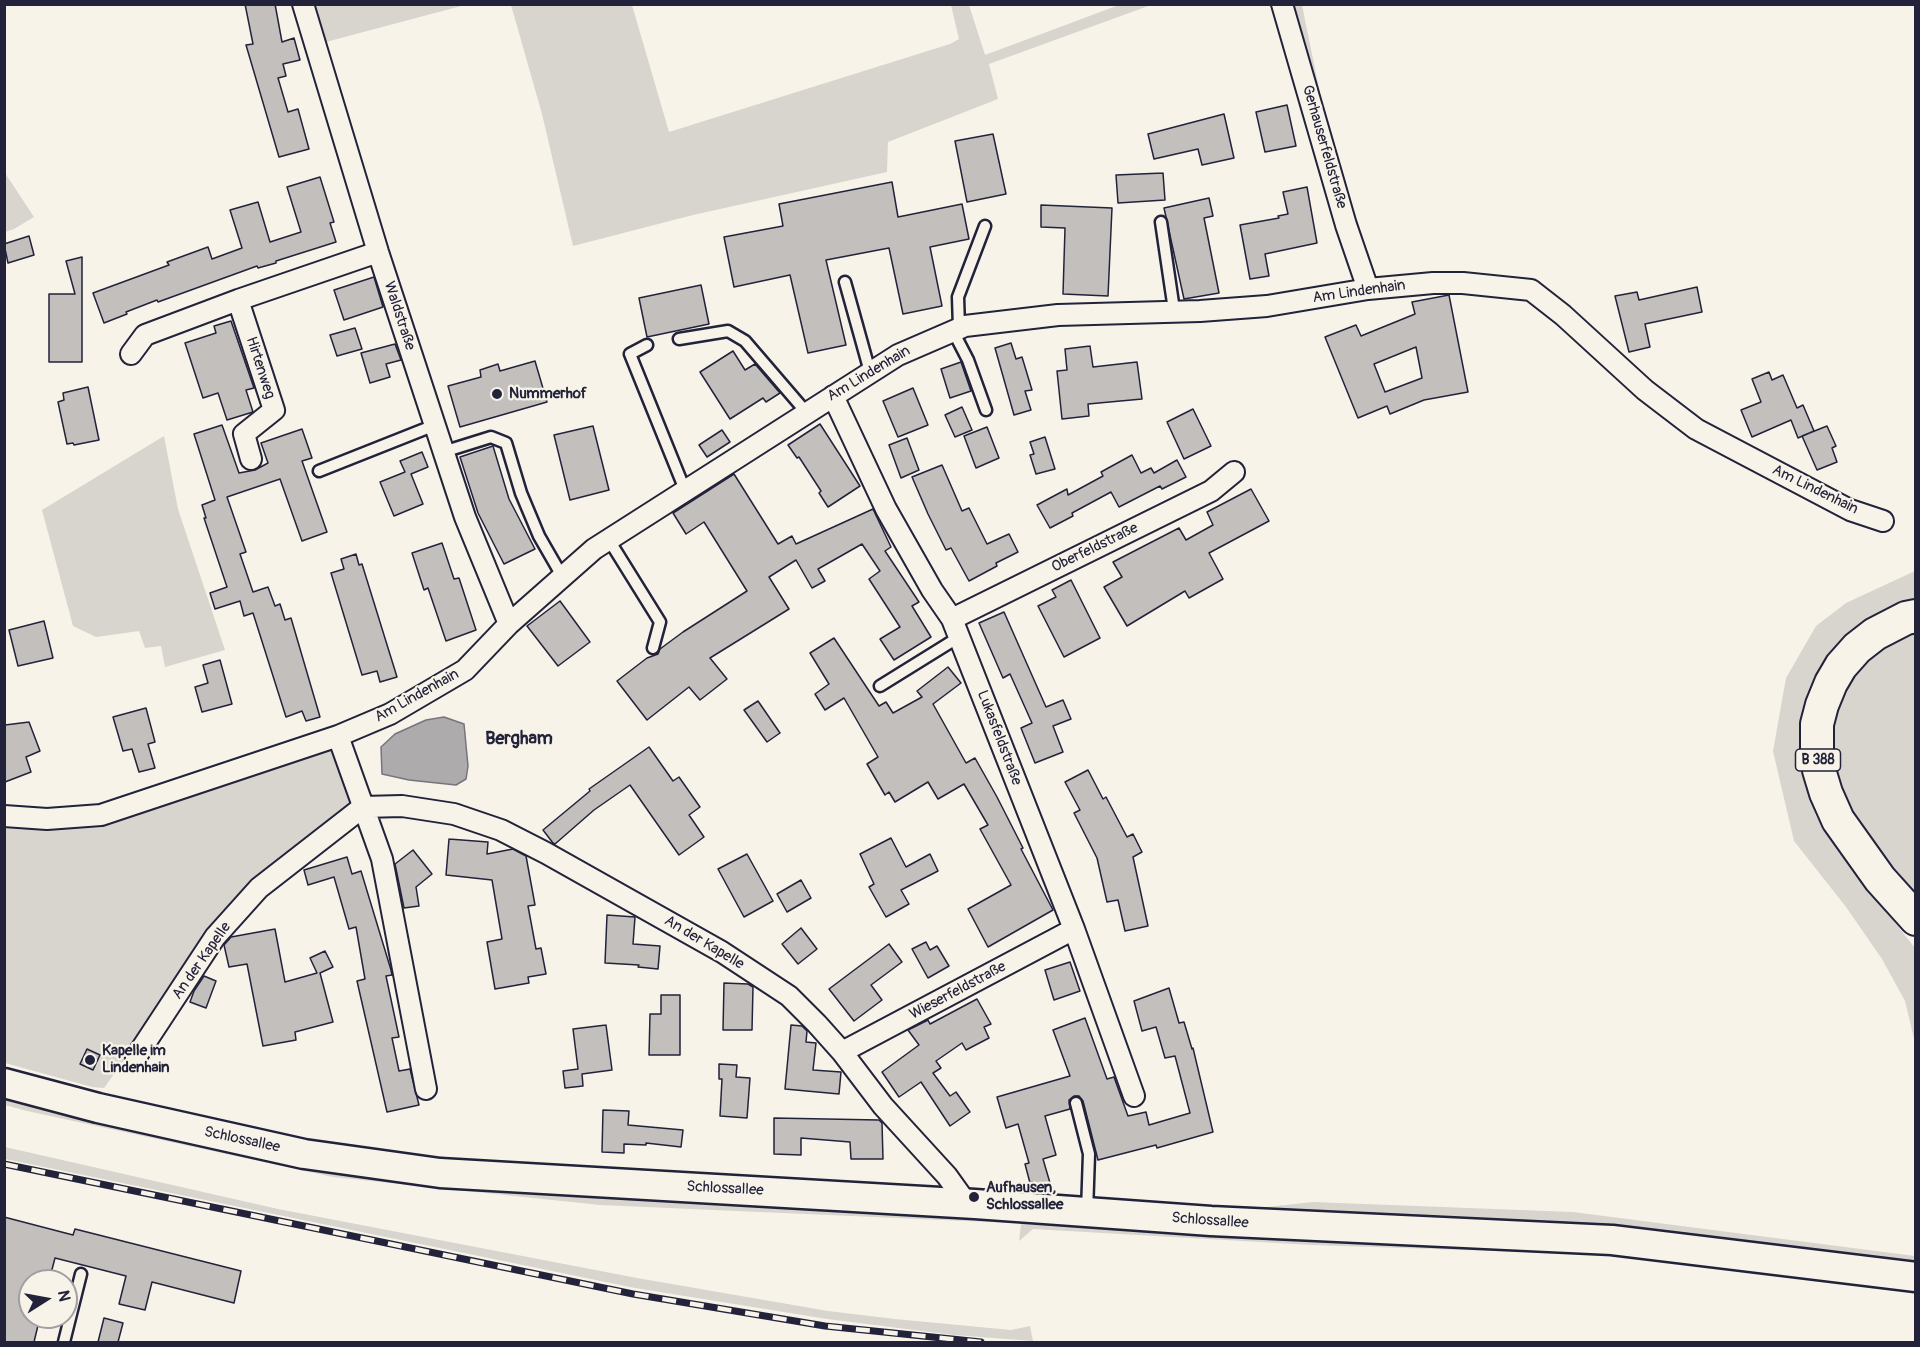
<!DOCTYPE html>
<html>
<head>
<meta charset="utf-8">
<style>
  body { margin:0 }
  #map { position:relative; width:1920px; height:1347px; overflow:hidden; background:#f7f3e8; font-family:Pangolin,sans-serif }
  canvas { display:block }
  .frame { position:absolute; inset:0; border:6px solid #22223b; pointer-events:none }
  .north { position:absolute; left:18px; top:1269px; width:60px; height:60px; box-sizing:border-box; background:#f7f3e8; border:2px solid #a29fa3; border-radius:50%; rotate:79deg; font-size:16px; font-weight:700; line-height:24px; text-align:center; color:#22223b }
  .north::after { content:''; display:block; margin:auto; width:21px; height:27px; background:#22223b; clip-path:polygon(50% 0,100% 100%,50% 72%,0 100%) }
</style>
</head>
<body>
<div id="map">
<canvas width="1920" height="1347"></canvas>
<div class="frame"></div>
<div class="north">N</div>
</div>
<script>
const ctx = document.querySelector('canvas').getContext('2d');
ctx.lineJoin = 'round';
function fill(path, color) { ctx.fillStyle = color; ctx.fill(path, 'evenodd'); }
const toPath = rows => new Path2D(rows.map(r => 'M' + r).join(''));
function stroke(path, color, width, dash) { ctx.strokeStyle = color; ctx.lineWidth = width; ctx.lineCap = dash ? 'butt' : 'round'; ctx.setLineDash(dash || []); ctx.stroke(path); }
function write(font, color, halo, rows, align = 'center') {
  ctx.font = font + ' Pangolin,sans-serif'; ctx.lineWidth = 4.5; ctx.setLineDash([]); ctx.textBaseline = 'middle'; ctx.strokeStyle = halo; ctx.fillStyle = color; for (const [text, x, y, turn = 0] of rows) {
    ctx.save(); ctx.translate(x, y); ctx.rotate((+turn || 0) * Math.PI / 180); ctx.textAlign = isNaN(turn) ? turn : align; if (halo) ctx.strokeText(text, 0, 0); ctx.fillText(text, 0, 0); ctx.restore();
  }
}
fill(toPath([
  [309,4,465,5,322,43],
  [511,5,632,5,669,132,950,44,959,39,951,5,969,5,985,55,1119,5,1151,5,989,64,998,99,888,142,887,172,693,215,573,246,542,114],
  [1289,5,1302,5,1323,108,1353,220],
  [5,173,34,217,14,229,5,232],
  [164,436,178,509,225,650,165,667,161,646,145,648,139,631,96,637,73,626,42,510],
  [1915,571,1915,604,1805,717,1803,768,1816,816,1838,851,1915,948,1915,1043,1905,1001,1882,959,1846,907,1794,841,1773,751,1786,678,1816,626,1846,603],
  [1915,628,1915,903,1841,807,1830,761,1831,722,1851,671,1875,647],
  [329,747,352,802,251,884,104,1088,92,1087,5,1063,4,826,41,828,101,825],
  [4,1094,276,1158,1004,1217,1011,1223,600,1205,333,1177,27,1111,5,1105],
  [5,1147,278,1209,637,1278,828,1311,895,1319,1011,1330,1030,1326,1033,1341,954,1335,827,1319,635,1288,5,1159],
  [1313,1202,1573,1212,1915,1256,1915,1266,1699,1237,1240,1210],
  [1026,1218,1557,1246,1557,1253,1312,1245,1033,1229,1019,1241,1021,1224]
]), '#d8d5cf');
const water = toPath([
  [444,717,464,724,468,766,466,779,456,785,409,780,382,774,381,747,395,734,426,720,444,717]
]);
fill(water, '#aeabad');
stroke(water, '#76747f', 1.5);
const building = toPath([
  [245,4,275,4,282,42,294,38,300,60,283,64,286,76,278,78,288,112,298,109,309,149,279,157,246,45,253,44,245,4],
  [1287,105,1296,146,1265,152,1256,112,1287,105],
  [1224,114,1234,158,1202,165,1198,149,1154,159,1148,134,1224,114],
  [993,134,1006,194,967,202,955,141,993,134],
  [1163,173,1165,200,1118,203,1116,175,1163,173],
  [320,177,334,222,330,223,336,242,276,261,276,263,258,268,257,266,158,302,157,300,126,312,127,314,104,323,93,293,169,265,167,262,208,247,212,259,242,248,230,210,258,202,270,242,301,232,287,187,320,177],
  [892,182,898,217,962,204,969,239,930,247,942,306,903,314,889,248,826,260,846,345,808,353,790,275,734,287,724,237,783,226,779,204,892,182],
  [1307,187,1317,243,1265,254,1269,276,1250,279,1240,225,1279,218,1278,216,1288,214,1283,192,1307,187],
  [1209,198,1213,216,1204,218,1219,293,1184,299,1164,208,1209,198],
  [1041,205,1112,208,1108,296,1063,294,1065,228,1041,227,1041,205],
  [29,236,34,255,8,263,4,244,29,236],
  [82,257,82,362,49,362,49,294,75,294,66,261,82,257],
  [374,277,383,307,344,320,334,290,374,277],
  [701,285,709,324,647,337,639,298,701,285],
  [1697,287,1702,312,1645,324,1650,347,1629,352,1615,296,1637,292,1639,300,1697,287],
  [1449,295,1468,392,1424,400,1390,414,1387,406,1358,418,1325,337,1356,325,1361,336,1415,314,1412,302,1449,295],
  [1416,347,1422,378,1385,392,1374,364,1416,347],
  [231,321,254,388,246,390,253,412,227,420,218,393,203,398,185,343,216,333,214,326,231,321],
  [355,328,362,349,337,356,330,335,355,328],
  [1011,343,1016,359,1022,357,1032,390,1025,391,1031,410,1014,415,995,348,1011,343],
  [395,344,401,360,386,364,390,377,370,383,361,353,395,344],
  [1090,346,1093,367,1137,362,1142,399,1088,404,1089,416,1062,419,1057,371,1067,370,1065,349,1090,346],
  [733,351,745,370,755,364,780,393,766,402,763,398,730,419,700,372,733,351],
  [535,361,547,402,460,427,448,386,481,377,480,370,498,364,500,371,535,361],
  [961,362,971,391,950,398,941,369,961,362],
  [1769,372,1772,380,1783,375,1797,408,1803,405,1814,431,1798,438,1791,420,1752,437,1741,410,1761,402,1752,379,1769,372],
  [88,387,99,440,74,445,73,443,67,444,58,402,64,400,63,393,88,387],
  [913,388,928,425,898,437,883,401,913,388],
  [962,407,972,430,955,437,945,415,962,407],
  [1193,409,1211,446,1184,459,1167,422,1193,409],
  [820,424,860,486,828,507,819,493,821,491,799,457,797,458,788,445,820,424],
  [222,425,239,473,255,470,268,463,261,443,302,429,312,458,302,461,327,532,302,541,280,479,227,497,246,552,240,554,253,592,268,587,275,606,280,604,285,620,291,618,320,717,306,721,302,711,286,717,253,613,244,616,240,601,215,609,210,593,227,587,204,518,206,518,202,505,215,500,194,434,222,425],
  [593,426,609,490,570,500,554,435,593,426],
  [1827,426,1836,446,1832,448,1837,462,1817,470,1802,436,1827,426],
  [987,427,999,458,976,468,964,436,987,427],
  [722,430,730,442,707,457,699,445,722,430],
  [1045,437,1055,469,1036,474,1030,455,1034,454,1030,442,1045,437],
  [907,438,919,470,901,478,889,445,907,438],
  [493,446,509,499,535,549,504,564,478,513,460,457,493,446],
  [422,452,428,467,411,474,423,504,394,516,380,482,405,472,400,461,422,452],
  [1132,455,1141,473,1151,468,1154,473,1177,460,1186,477,1162,489,1160,486,1119,507,1111,492,1072,513,1073,516,1050,528,1037,505,1067,489,1068,495,1103,476,1101,472,1132,455],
  [942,465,962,511,969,508,987,544,1009,534,1018,552,996,563,997,566,969,581,951,548,946,550,928,514,912,477,942,465],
  [734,474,778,544,792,536,796,544,873,509,891,547,885,551,919,602,912,606,931,637,894,660,880,639,900,627,869,579,880,571,862,544,818,569,825,581,812,588,796,560,769,577,789,609,710,658,727,679,700,700,689,687,647,720,617,681,647,658,658,654,660,649,683,632,747,591,704,522,686,534,673,513,734,474],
  [1251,489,1269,521,1209,553,1223,579,1189,598,1185,591,1127,626,1104,587,1122,577,1113,562,1179,528,1186,540,1213,525,1207,512,1251,489],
  [442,543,454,579,459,578,476,630,446,641,428,588,424,590,412,553,442,543],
  [356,554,359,565,362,564,397,677,380,682,377,671,362,675,331,573,344,569,341,559,356,554],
  [1071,580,1100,638,1064,657,1038,606,1056,597,1052,590,1071,580],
  [560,601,590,642,558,666,527,626,560,601],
  [1004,612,1046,707,1063,700,1071,719,1053,726,1063,752,1035,763,1021,728,1032,723,1010,674,1003,678,979,623,1004,612],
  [44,621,53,658,18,666,9,630,44,621],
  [834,638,879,706,886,702,893,713,922,697,917,691,948,667,961,683,933,704,966,763,975,758,997,797,1023,848,1021,849,1053,910,988,947,968,909,1011,885,980,829,988,825,964,784,938,799,928,782,895,802,889,792,885,795,867,764,878,757,844,698,825,710,815,694,829,684,810,653,834,638],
  [220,660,232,704,202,712,195,687,208,683,203,665,220,660],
  [758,701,780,733,767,742,744,710,758,701],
  [146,708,155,742,148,744,155,768,139,772,132,749,123,751,113,717,146,708],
  [29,722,40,751,26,757,31,772,5,782,5,725,29,722],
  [649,747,673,781,679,777,700,807,689,815,704,837,679,855,630,785,594,810,555,844,553,843,543,830,590,791,589,789,649,747],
  [1088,770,1103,799,1106,797,1127,837,1133,834,1142,852,1133,857,1148,926,1125,931,1118,900,1107,902,1097,858,1074,813,1080,810,1065,782,1088,770],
  [891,838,906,867,930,854,938,871,901,890,909,904,886,917,869,887,874,884,860,854,891,838],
  [449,839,488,842,487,854,513,849,526,856,535,905,528,906,536,949,541,948,546,974,528,977,529,983,495,989,487,942,502,939,492,880,446,875,449,839],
  [413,850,432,874,416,887,419,906,404,908,395,864,413,850],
  [747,854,773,901,744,917,718,869,747,854],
  [347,857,352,874,361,871,391,970,392,975,386,976,399,1037,392,1038,399,1071,410,1069,419,1105,387,1112,357,981,365,979,356,927,349,929,334,877,308,885,304,870,347,857],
  [801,880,811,898,787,912,777,894,801,880],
  [607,915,635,917,633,944,660,946,658,969,638,967,639,965,605,963,607,915],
  [801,928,817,949,798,964,782,944,801,928],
  [275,929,285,982,317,973,310,958,325,951,333,967,320,973,333,1022,295,1032,296,1040,263,1046,247,964,229,967,224,945,231,937,275,929],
  [926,942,930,950,937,946,949,966,928,978,912,949,926,942],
  [889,944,902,962,871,985,882,1000,854,1021,829,989,889,944],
  [1070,962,1080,991,1054,1000,1045,970,1070,962],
  [204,976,216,981,206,1008,190,1002,194,991,204,976],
  [724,983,748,984,753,987,752,1030,723,1030,724,983],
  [1169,988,1179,1023,1184,1022,1192,1049,1193,1048,1213,1132,1157,1148,1156,1145,1098,1160,1083,1101,1079,1096,1074,1096,1069,1100,1070,1109,1045,1116,1056,1155,1043,1159,1050,1183,1035,1187,1033,1182,1030,1183,1025,1164,1029,1163,1018,1124,1006,1128,997,1097,1070,1076,1053,1030,1085,1018,1107,1079,1114,1077,1128,1116,1146,1112,1149,1125,1190,1113,1175,1056,1165,1058,1156,1027,1142,1031,1134,1001,1169,988],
  [661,995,680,995,680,1055,649,1055,650,1014,661,1014,661,995],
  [977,999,991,1024,984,1027,989,1038,966,1050,962,1043,936,1061,941,1068,933,1073,950,1096,956,1092,970,1112,950,1126,921,1082,899,1097,882,1072,919,1045,908,1030,928,1020,930,1024,977,999],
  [606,1025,612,1070,582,1074,583,1086,565,1088,563,1071,578,1069,573,1029,606,1025],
  [791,1025,802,1026,807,1031,806,1042,816,1043,813,1070,841,1072,839,1094,785,1089,791,1025],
  [87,1049,100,1055,93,1070,80,1064,87,1049],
  [719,1064,737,1065,736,1077,750,1078,747,1118,720,1116,722,1079,719,1079,719,1064],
  [603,1110,629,1111,628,1125,683,1130,681,1147,646,1143,646,1145,624,1144,624,1153,602,1152,603,1110],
  [774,1118,879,1120,882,1123,883,1159,851,1159,850,1142,801,1138,801,1155,774,1154,774,1118],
  [4,1217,73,1235,75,1229,241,1271,234,1303,152,1282,145,1310,119,1304,126,1276,55,1258,49,1281,30,1281,30,1317,40,1317,34,1342,4,1342,4,1217],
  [104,1318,123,1323,118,1342,98,1342,104,1318]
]);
fill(building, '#c2bfbd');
stroke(building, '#22223b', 1.5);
const service = toPath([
  [1161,222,1174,310],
  [845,282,870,372],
  [959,328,958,297,985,226],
  [953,331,968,360,986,410],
  [679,339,728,331,745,341,806,412],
  [647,345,630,354,685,490],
  [443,452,491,437,506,443,521,493,539,536,562,576],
  [319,471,435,425],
  [609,540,660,622,653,648],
  [880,686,959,637],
  [1076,1103,1089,1154,1087,1212],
  [64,1342,81,1274]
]);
const minor = toPath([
  [303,4,378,252,465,517,509,624],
  [1282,4,1346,225,1368,289],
  [238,300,274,410,244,434,251,459],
  [131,354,145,335,238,300,378,252],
  [833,396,886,509,932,590,952,619,1074,929,1134,1096],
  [952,619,1211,491,1234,472],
  [338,736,382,859,426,1089],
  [4,816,47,819,101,815,338,736,390,714,465,670,509,624,594,549,898,355,965,326,1058,315,1200,311,1267,306,1368,289,1433,283,1463,283,1531,290,1563,315,1645,390,1696,429,1850,510,1883,521],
  [842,1052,1074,929],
  [136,1057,215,937,259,888,363,807,402,806,454,814,501,830,546,853,722,952,789,996,817,1024,842,1052,883,1106,947,1176,967,1204]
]);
const secondary = toPath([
  [4,1083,98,1108,304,1154,440,1173,975,1204,1211,1221,1612,1240,1916,1277]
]);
const primary = toPath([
  [1916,616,1906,618,1875,634,1857,648,1841,666,1831,683,1822,705,1817,724,1817,749,1819,770,1826,793,1838,820,1880,879,1916,919]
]);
stroke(service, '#22223b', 15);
stroke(minor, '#22223b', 24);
stroke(secondary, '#22223b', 33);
stroke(primary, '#22223b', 36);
stroke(service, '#f7f3e8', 10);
stroke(minor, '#f7f3e8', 20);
stroke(secondary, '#f7f3e8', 28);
stroke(primary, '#f7f3e8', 32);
const rail = toPath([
  [4,1164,633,1294,825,1326,981,1342]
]);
stroke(rail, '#22223b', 7);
stroke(rail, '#f7f3e8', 4.5, [14]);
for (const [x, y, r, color] of [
  [497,394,6,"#22223b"],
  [90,1060,6,"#22223b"],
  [974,1197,6,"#22223b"]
]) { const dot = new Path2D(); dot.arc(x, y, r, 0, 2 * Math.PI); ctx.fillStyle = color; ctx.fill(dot); stroke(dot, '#f7f3e8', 2); }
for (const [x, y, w] of [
  [1818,760,45]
]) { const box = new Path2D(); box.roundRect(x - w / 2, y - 11, w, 22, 4.5); ctx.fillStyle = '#f7f3e8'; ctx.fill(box); stroke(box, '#22223b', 1.5); }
write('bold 14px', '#22223b', null, [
  ["B 388",1818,760]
]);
write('15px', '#22223b', '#f7f3e8', [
  ["Gerhauserfeldstraße",1324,147,74],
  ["Am Lindenhain",1359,292,-8],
  ["Waldstraße",399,316,72],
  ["Hirtenweg",260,368,72],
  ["Am Lindenhain",869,374,-31],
  ["Am Lindenhain",1815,490,26],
  ["Oberfeldstraße",1095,548,-26],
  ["Am Lindenhain",417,696,-29],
  ["Lukasfeldstraße",999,738,69],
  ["An der Kapelle",704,943,31],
  ["An der Kapelle",202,961,-55],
  ["Wieserfeldstraße",958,991,-28],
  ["Schlossallee",242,1140,12],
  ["Schlossallee",725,1189,3],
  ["Schlossallee",1210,1221,4]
]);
write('bold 15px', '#22223b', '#f7f3e8', [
  ["Nummerhof",509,394],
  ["Kapelle im",102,1051],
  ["Lindenhain",102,1068],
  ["Aufhausen,",986,1188],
  ["Schlossallee",986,1205]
], 'left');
write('bold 18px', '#22223b', '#f7f3e8', [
  ["Bergham",519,739]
]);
</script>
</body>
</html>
